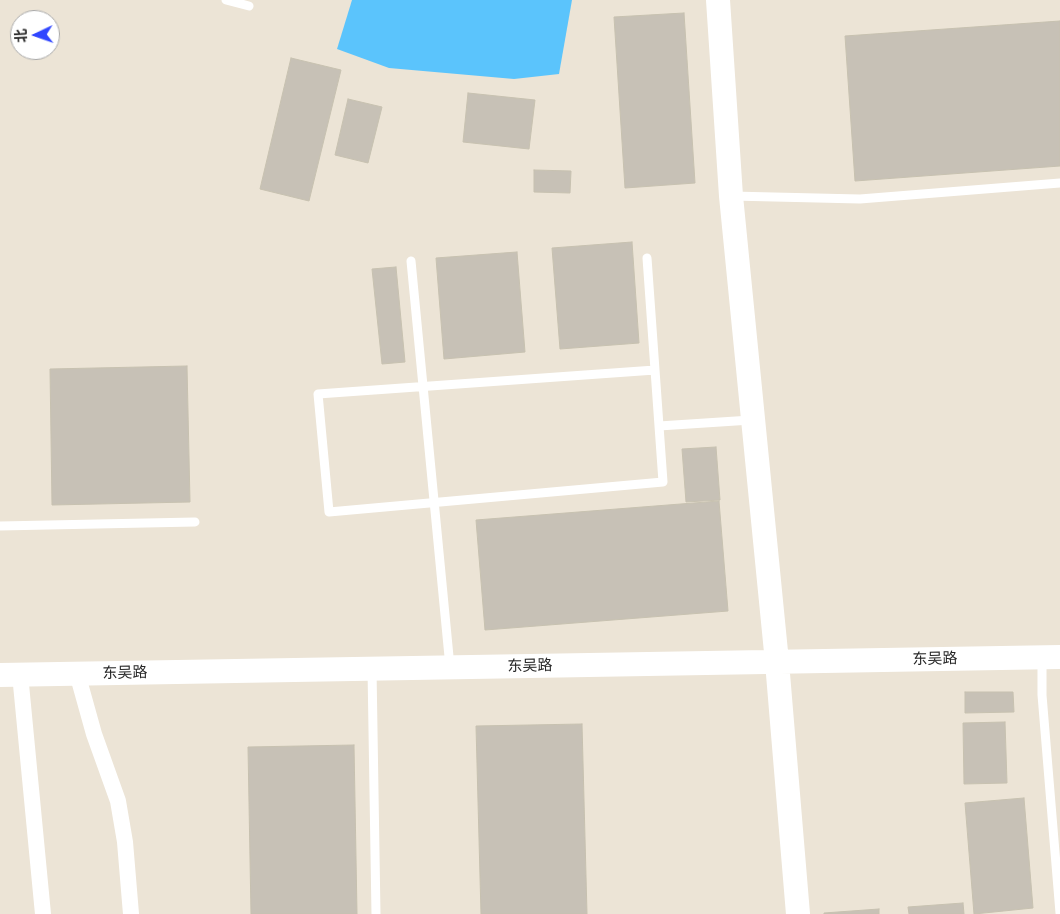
<!DOCTYPE html>
<html>
<head>
<meta charset="utf-8">
<style>
  body { margin:0 }
  #map { position:relative; width:1060px; height:914px; overflow:hidden; background:#ece4d6; font-family:Quicksand,"Noto Sans SC",sans-serif }
  canvas { display:block }
  .north { position:absolute; left:10px; top:10px; width:50px; height:50px; box-sizing:border-box; background:#fff; border:1px solid #a9a9a9; border-radius:50%; rotate:267deg; font-size:14px; font-weight:700; line-height:20px; text-align:center; color:#272727 }
  .north::after { content:''; display:block; margin:auto; width:18px; height:22px; background:#3046ff; clip-path:polygon(50% 0,100% 100%,50% 72%,0 100%) }
</style>
</head>
<body>
<div id="map">
<canvas width="1060" height="914"></canvas>
<div class="north">北</div>
</div>
<script>
const ctx = document.querySelector('canvas').getContext('2d');
ctx.lineJoin = 'round';
function fill(path, color) { ctx.fillStyle = color; ctx.fill(path, 'evenodd'); }
const toPath = rows => new Path2D(rows.map(r => 'M' + r).join(''));
function stroke(path, color, width, dash) { ctx.strokeStyle = color; ctx.lineWidth = width; ctx.lineCap = dash ? 'butt' : 'round'; ctx.setLineDash(dash || []); ctx.stroke(path); }
function write(font, color, halo, rows, align = 'center') {
  ctx.font = font + ' Quicksand,"Noto Sans SC",sans-serif'; ctx.lineWidth = 5; ctx.setLineDash([]); ctx.textBaseline = 'middle'; ctx.strokeStyle = halo; ctx.fillStyle = color; for (const [text, x, y, turn = 0] of rows) {
    ctx.save(); ctx.translate(x, y); ctx.rotate((+turn || 0) * Math.PI / 180); ctx.textAlign = isNaN(turn) ? turn : align; if (halo) ctx.strokeText(text, 0, 0); ctx.fillText(text, 0, 0); ctx.restore();
  }
}
fill(toPath([
  [352,0,572,0,559,74,514,79,389,68,337,49]
]), '#5bc4fc');
const building = toPath([
  [684,13,695,183,625,188,614,17,684,13],
  [1060,21,1060,166,855,181,845,36,1060,21],
  [291,58,341,70,309,201,260,189,291,58],
  [468,93,535,100,529,149,463,142,468,93],
  [348,99,382,107,368,163,335,155,348,99],
  [534,170,571,171,570,193,534,192,534,170],
  [632,242,639,343,560,349,552,248,632,242],
  [517,252,525,352,444,359,436,258,517,252],
  [396,267,405,362,382,364,372,269,396,267],
  [187,366,190,502,52,505,50,369,187,366],
  [716,447,720,500,686,502,682,449,716,447],
  [719,501,728,611,485,630,476,520,719,501],
  [965,692,1013,692,1014,712,965,713,965,692],
  [1005,722,1007,783,964,784,963,723,1005,722],
  [582,724,587,914,481,914,476,726,582,724],
  [354,745,357,914,251,914,248,747,354,745],
  [1024,798,1033,908,974,914,965,803,1024,798],
  [963,903,964,914,909,914,908,907,963,903],
  [879,909,879,914,824,914,824,913,879,909]
]);
fill(building, '#c7c1b6');
stroke(building, '#c7c1b0', 1);
stroke(toPath([
  [226,0,249,6],
  [731,196,860,199,1060,183],
  [647,258,663,482,329,512,318,394,655,370],
  [411,261,450,667],
  [659,426,751,420],
  [0,526,195,522],
  [1042,659,1042,695,1060,913],
  [372,669,376,914]
]), '#fff', 9);
stroke(toPath([
  [77,673,94,734,118,801,125,842,131,914],
  [20,674,43,914]
]), '#fff', 16);
stroke(toPath([
  [718,0,731,196,777,662,798,914],
  [0,675,1060,657]
]), '#fff', 24);
write('15px', '#272727', '#fff', [
  ["东吴路",935,659,-1],
  ["东吴路",530,666,-1],
  ["东吴路",125,673,-1]
]);
</script>
</body>
</html>
